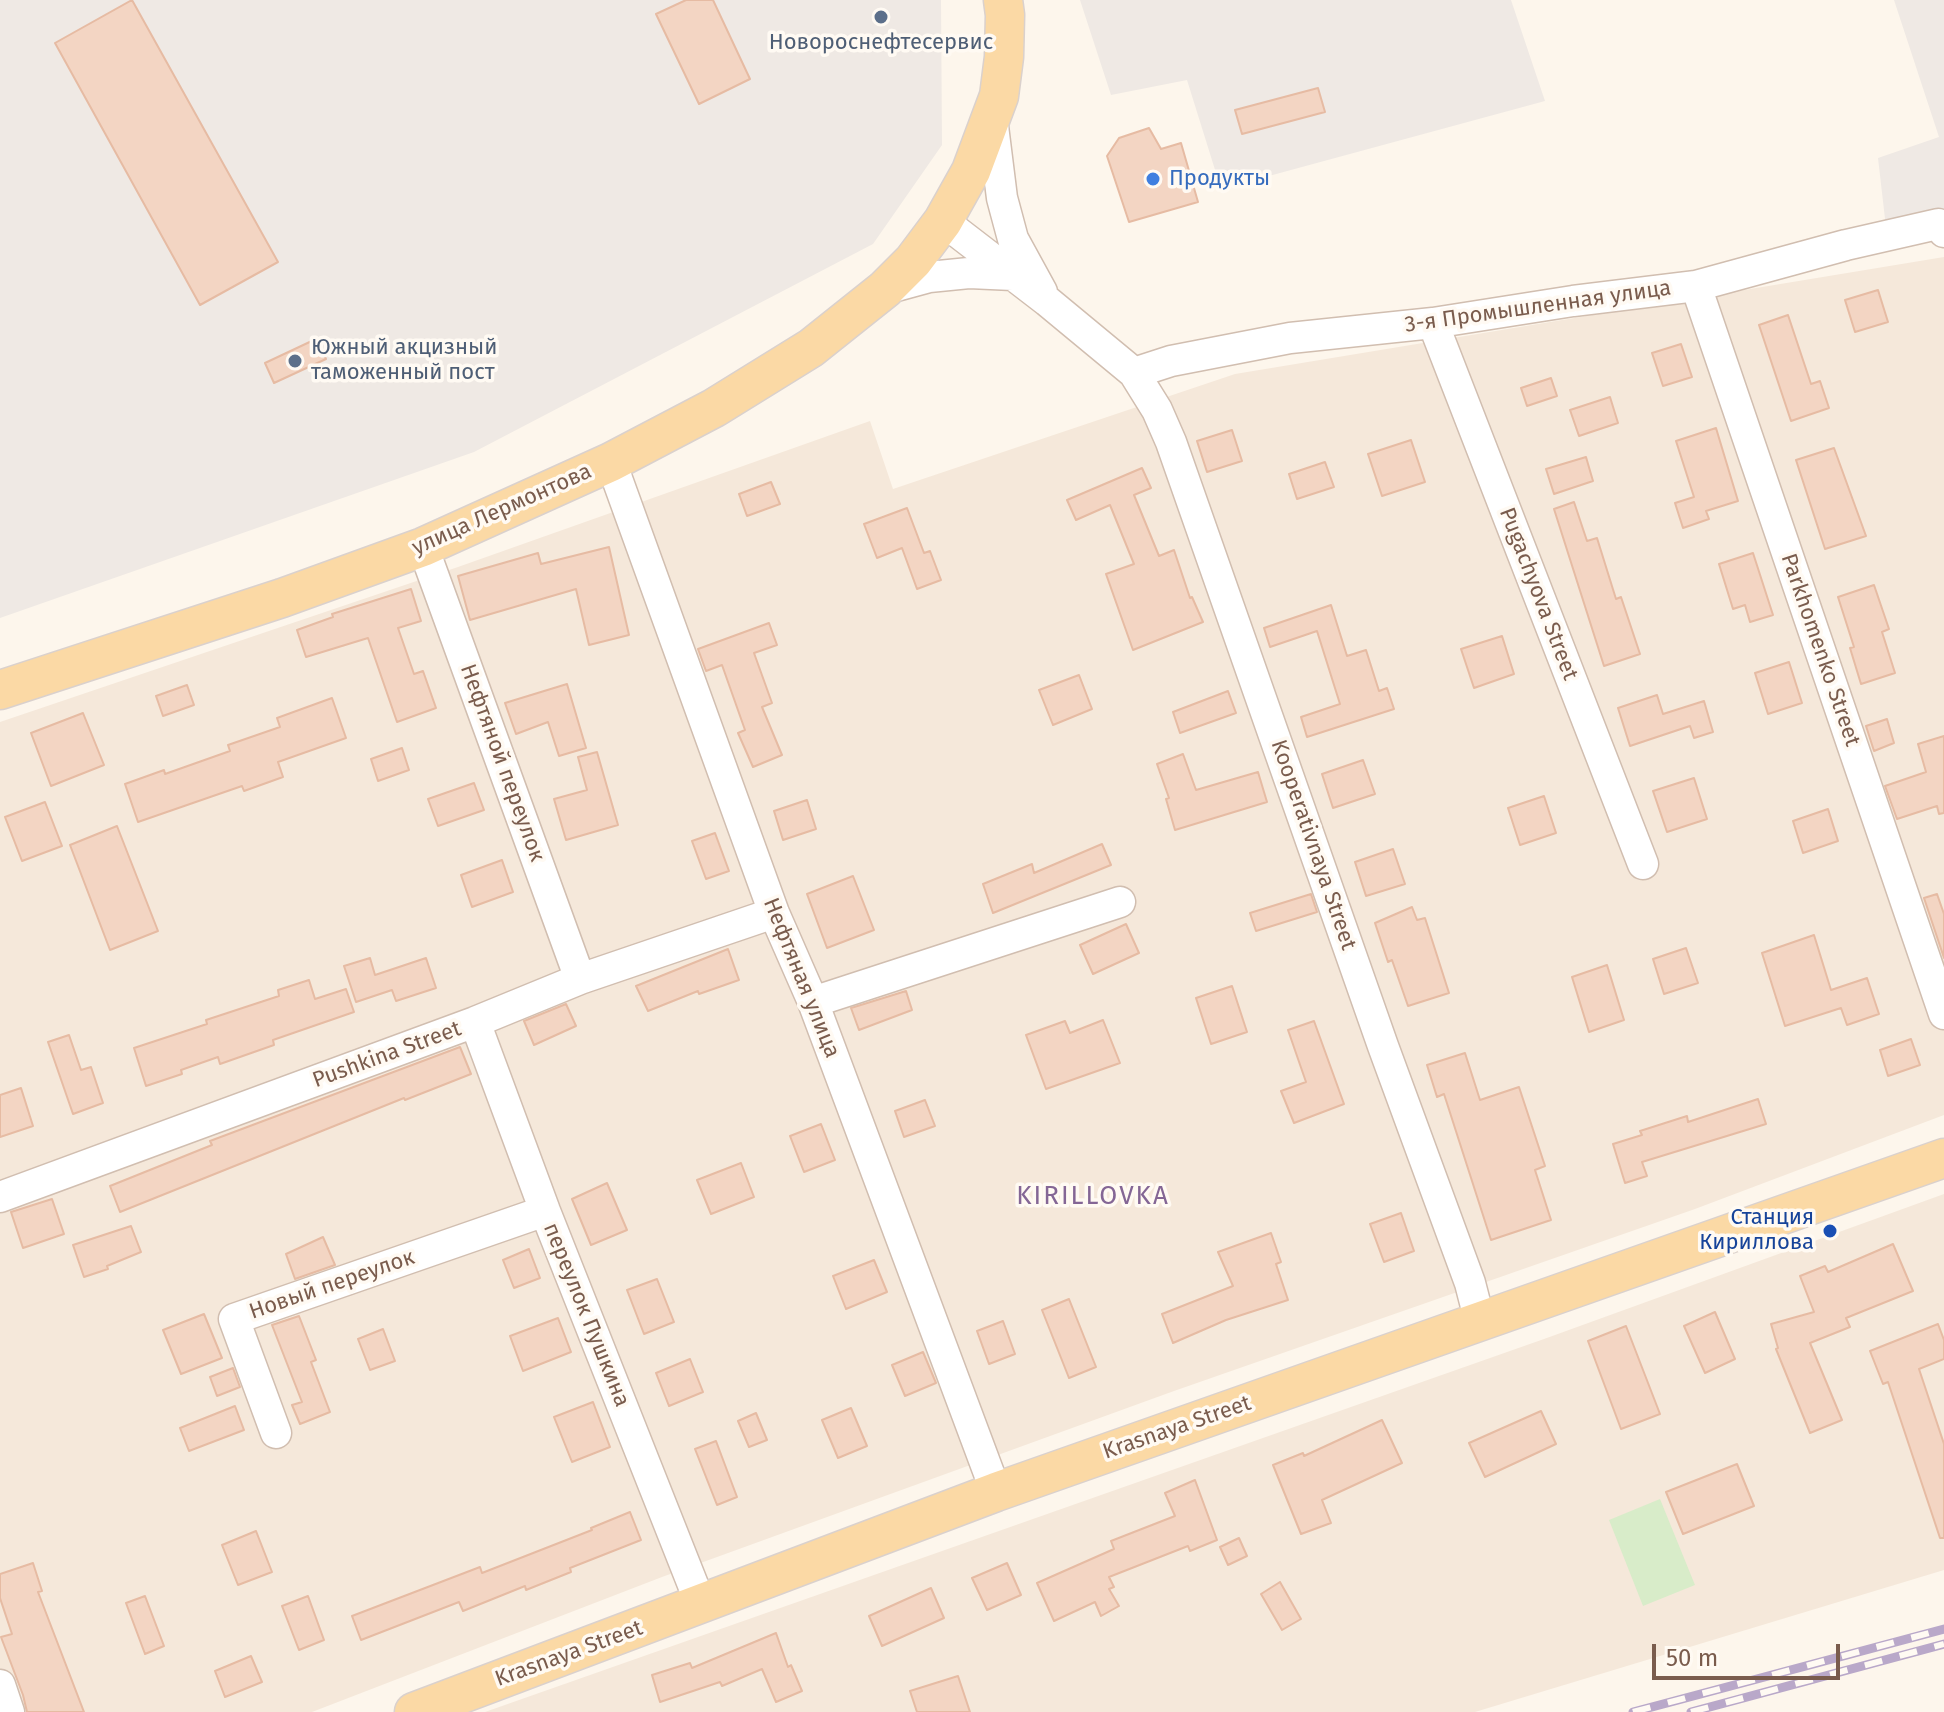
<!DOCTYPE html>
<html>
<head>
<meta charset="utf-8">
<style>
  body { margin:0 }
  #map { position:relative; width:1944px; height:1712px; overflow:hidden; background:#fdf6ec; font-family:"Fira Sans",sans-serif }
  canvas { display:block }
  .scale { position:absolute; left:1652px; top:1644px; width:188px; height:36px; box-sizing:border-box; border:4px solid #7a5c4d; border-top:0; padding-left:10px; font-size:24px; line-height:28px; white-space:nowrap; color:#7a5c4d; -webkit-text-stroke:6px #fffaf3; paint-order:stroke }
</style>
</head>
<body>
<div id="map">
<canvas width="1944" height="1712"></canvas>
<div class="scale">50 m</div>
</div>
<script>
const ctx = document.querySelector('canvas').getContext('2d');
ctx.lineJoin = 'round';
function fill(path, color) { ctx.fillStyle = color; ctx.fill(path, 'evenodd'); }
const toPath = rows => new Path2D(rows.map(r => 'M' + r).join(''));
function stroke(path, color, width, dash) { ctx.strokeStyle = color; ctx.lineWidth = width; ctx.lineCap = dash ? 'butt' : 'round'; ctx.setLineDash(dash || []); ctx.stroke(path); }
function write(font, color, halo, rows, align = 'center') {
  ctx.font = font + ' "Fira Sans",sans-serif'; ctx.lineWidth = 7; ctx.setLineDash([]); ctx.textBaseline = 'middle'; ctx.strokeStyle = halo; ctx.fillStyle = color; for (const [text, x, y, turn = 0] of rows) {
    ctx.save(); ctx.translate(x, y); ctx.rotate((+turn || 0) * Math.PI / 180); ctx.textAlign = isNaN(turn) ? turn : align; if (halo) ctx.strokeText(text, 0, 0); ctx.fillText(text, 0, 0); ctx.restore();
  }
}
fill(toPath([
  [1944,257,1944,1115,1695,1209,1174,1391,662,1577,312,1712,0,1712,0,722,458,567,870,421,893,489,1235,374],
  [1944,1194,1944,1570,1475,1712,485,1712,1544,1339]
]), '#f5e8da');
fill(toPath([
  [0,0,941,0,942,145,873,244,474,452,0,618],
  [1080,0,1511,0,1545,101,1221,189,1187,80,1111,95],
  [1894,0,1944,0,1944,218,1887,236,1878,158,1939,137]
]), '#efe9e4');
fill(toPath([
  [1660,1499,1695,1585,1643,1606,1609,1520]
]), '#d8ecc9');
const building = toPath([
  [132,0,278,262,200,305,55,43,132,0],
  [686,0,713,0,750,79,699,104,656,14,686,0],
  [1318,88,1325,112,1242,134,1235,110,1318,88],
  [1149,128,1161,149,1181,143,1198,202,1129,222,1107,156,1119,138,1149,128],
  [1878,290,1888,322,1855,332,1845,300,1878,290],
  [1788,315,1811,384,1820,381,1829,408,1791,421,1759,325,1788,315],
  [316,339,326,359,274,383,265,363,316,339],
  [1681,344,1692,377,1663,386,1652,353,1681,344],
  [1551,378,1557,396,1527,406,1521,388,1551,378],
  [1610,397,1618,423,1579,436,1570,410,1610,397],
  [1716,428,1738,501,1706,511,1709,519,1683,528,1675,503,1694,497,1676,441,1716,428],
  [1232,430,1242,461,1207,472,1197,441,1232,430],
  [1411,440,1425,482,1382,496,1368,454,1411,440],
  [1834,448,1866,536,1825,549,1796,460,1834,448],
  [1586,457,1593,481,1554,494,1546,469,1586,457],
  [1325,462,1334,487,1297,499,1289,474,1325,462],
  [1142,468,1151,488,1134,495,1159,556,1174,550,1190,598,1192,597,1203,622,1133,650,1106,574,1134,564,1110,505,1076,520,1067,500,1142,468],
  [771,482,780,504,747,516,739,494,771,482],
  [1574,502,1587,541,1597,538,1616,599,1621,597,1640,654,1604,666,1554,509,1574,502],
  [907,508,924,553,930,551,941,580,917,589,902,548,877,558,864,524,907,508],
  [609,547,629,635,589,645,576,589,470,620,458,576,538,553,541,564,609,547],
  [1753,553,1773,615,1750,622,1745,605,1733,609,1719,564,1753,553],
  [1874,585,1889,629,1882,632,1895,673,1861,684,1850,648,1854,647,1838,597,1874,585],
  [411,589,421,621,398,628,414,674,423,671,436,708,397,722,368,638,306,657,297,630,333,617,332,614,411,589],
  [1331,605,1347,656,1366,650,1379,691,1387,688,1394,709,1307,737,1301,717,1340,704,1317,631,1270,647,1264,628,1331,605],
  [769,623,777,645,754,653,772,703,762,707,782,755,753,767,738,733,745,730,722,665,706,671,698,649,769,623],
  [1502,636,1514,674,1474,688,1461,649,1502,636],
  [1789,662,1802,703,1768,714,1755,673,1789,662],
  [1079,675,1092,709,1053,725,1039,690,1079,675],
  [567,684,586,748,559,756,548,722,516,734,505,703,567,684],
  [187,685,194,705,163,716,156,696,187,685],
  [1228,691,1236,713,1180,733,1173,712,1228,691],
  [1657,695,1663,714,1704,701,1713,732,1694,738,1690,726,1630,746,1618,708,1657,695],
  [332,698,346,738,278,762,283,777,244,791,242,786,138,822,125,784,164,770,165,774,230,751,228,745,280,727,277,718,332,698],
  [83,713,104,765,51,786,31,733,83,713],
  [1887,719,1894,743,1874,751,1866,726,1887,719],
  [1944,736,1944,813,1939,814,1937,806,1897,819,1885,786,1926,772,1918,744,1944,736],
  [402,748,409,770,378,781,371,759,402,748],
  [597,752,618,825,566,840,554,799,587,790,578,757,597,752],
  [1183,754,1196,790,1258,772,1267,802,1175,830,1166,799,1169,798,1157,764,1183,754],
  [1363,760,1375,794,1333,808,1322,774,1363,760],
  [1694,778,1707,819,1667,832,1653,791,1694,778],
  [474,783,484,810,438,826,428,799,474,783],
  [1544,796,1556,833,1520,845,1508,808,1544,796],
  [807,800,816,829,783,840,774,811,807,800],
  [45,802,62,846,22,861,5,817,45,802],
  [1828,809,1838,841,1803,853,1793,821,1828,809],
  [117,826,158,931,110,950,70,845,117,826],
  [715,833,729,871,706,879,692,841,715,833],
  [1102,844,1111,865,993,913,983,884,1032,864,1034,873,1102,844],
  [1393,849,1405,884,1366,896,1355,862,1393,849],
  [502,860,513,892,472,907,461,875,502,860],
  [853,876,874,930,827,948,807,894,853,876],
  [1311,894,1317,912,1256,931,1250,913,1311,894],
  [1937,894,1944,914,1944,958,1924,898,1937,894],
  [1412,907,1417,920,1425,918,1449,993,1408,1006,1392,960,1388,962,1375,923,1412,907],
  [1126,924,1139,953,1093,974,1080,945,1126,924],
  [1814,935,1831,990,1867,978,1879,1014,1847,1025,1841,1008,1785,1026,1762,953,1814,935],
  [1686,948,1698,983,1664,994,1653,959,1686,948],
  [728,949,739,980,699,994,698,991,648,1011,636,986,728,949],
  [370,958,375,975,426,958,436,988,396,1001,392,990,356,1002,344,966,370,958],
  [1607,965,1624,1020,1589,1032,1572,977,1607,965],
  [309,980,315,999,346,989,354,1012,273,1040,274,1045,220,1064,218,1057,181,1070,182,1074,146,1086,134,1048,207,1024,206,1020,279,996,278,990,309,980],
  [1232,986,1247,1032,1211,1044,1196,998,1232,986],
  [906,991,912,1010,859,1030,851,1008,906,991],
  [566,1004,576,1026,534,1045,524,1021,566,1004],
  [1103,1020,1120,1063,1046,1089,1026,1035,1065,1021,1070,1033,1103,1020],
  [1314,1021,1344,1104,1294,1123,1281,1091,1306,1082,1288,1030,1314,1021],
  [69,1035,81,1070,91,1067,103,1103,73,1114,48,1042,69,1035],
  [1911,1039,1920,1065,1888,1076,1880,1050,1911,1039],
  [460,1047,471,1074,405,1100,404,1098,120,1212,110,1186,212,1145,210,1141,460,1047],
  [1465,1053,1480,1100,1519,1087,1545,1166,1535,1170,1551,1220,1491,1240,1444,1094,1437,1097,1427,1065,1465,1053],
  [21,1088,33,1126,0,1137,0,1095,21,1088],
  [1758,1099,1766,1124,1642,1162,1647,1176,1625,1183,1613,1144,1642,1135,1640,1131,1687,1116,1688,1122,1758,1099],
  [925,1100,935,1126,904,1137,895,1111,925,1100],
  [821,1124,835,1160,804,1172,790,1136,821,1124],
  [741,1163,754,1197,711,1214,697,1180,741,1163],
  [607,1183,627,1230,591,1245,572,1199,607,1183],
  [52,1199,64,1234,23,1248,11,1212,52,1199],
  [1401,1213,1414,1251,1384,1262,1370,1224,1401,1213],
  [131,1226,141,1252,107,1266,108,1269,84,1277,73,1245,131,1226],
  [1271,1233,1281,1262,1276,1264,1288,1300,1226,1320,1173,1343,1162,1314,1233,1286,1218,1252,1271,1233],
  [323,1237,335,1265,295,1279,286,1254,323,1237],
  [1893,1244,1913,1291,1846,1318,1850,1327,1810,1343,1842,1420,1810,1433,1776,1349,1778,1348,1771,1324,1814,1312,1800,1276,1825,1266,1828,1272,1893,1244],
  [529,1249,540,1278,514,1288,503,1260,529,1249],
  [874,1260,887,1292,846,1309,833,1276,874,1260],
  [657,1279,674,1322,644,1334,627,1290,657,1279],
  [1069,1299,1096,1367,1069,1378,1042,1310,1069,1299],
  [1715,1312,1735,1359,1705,1373,1684,1326,1715,1312],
  [204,1314,222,1358,181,1374,163,1330,204,1314],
  [299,1316,316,1360,311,1362,330,1412,300,1424,292,1405,302,1402,272,1325,299,1316],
  [558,1318,571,1352,523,1371,510,1336,558,1318],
  [1003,1321,1015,1354,989,1364,977,1331,1003,1321],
  [1938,1324,1944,1340,1944,1359,1919,1369,1944,1444,1944,1538,1940,1538,1888,1382,1883,1384,1870,1351,1938,1324],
  [1626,1326,1660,1414,1621,1429,1588,1341,1626,1326],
  [383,1329,395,1361,370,1370,358,1339,383,1329],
  [923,1352,936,1383,905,1396,892,1365,923,1352],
  [690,1359,703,1392,669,1406,656,1373,690,1359],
  [233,1368,240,1387,217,1396,210,1377,233,1368],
  [593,1402,610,1447,572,1462,554,1417,593,1402],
  [235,1406,244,1430,189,1451,180,1428,235,1406],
  [851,1408,867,1446,838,1458,822,1420,851,1408],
  [1541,1411,1556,1444,1485,1477,1469,1443,1541,1411],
  [756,1413,767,1440,749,1447,738,1421,756,1413],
  [1382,1420,1402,1463,1322,1500,1331,1523,1301,1534,1273,1465,1303,1453,1304,1456,1382,1420],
  [716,1441,737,1497,717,1505,695,1449,716,1441],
  [1737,1464,1754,1506,1683,1534,1666,1492,1737,1464],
  [1195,1480,1217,1540,1190,1551,1188,1546,1109,1577,1114,1587,1109,1589,1119,1606,1101,1616,1095,1602,1054,1621,1037,1583,1114,1549,1111,1541,1175,1516,1165,1493,1195,1480],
  [630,1512,641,1540,570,1568,571,1572,526,1590,525,1586,463,1611,459,1602,361,1640,352,1616,480,1567,482,1573,592,1530,591,1528,630,1512],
  [256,1531,272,1572,238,1585,222,1545,256,1531],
  [1239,1538,1247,1556,1228,1565,1220,1547,1239,1538],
  [33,1563,42,1591,38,1592,84,1712,27,1712,23,1695,1,1637,12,1634,0,1598,0,1574,33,1563],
  [1007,1563,1021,1595,987,1610,972,1578,1007,1563],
  [1280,1582,1301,1619,1282,1630,1261,1594,1280,1582],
  [931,1588,944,1618,882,1646,869,1616,931,1588],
  [145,1596,164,1646,145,1654,126,1603,145,1596],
  [308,1596,324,1640,299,1650,282,1606,308,1596],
  [776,1633,788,1667,791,1665,802,1691,776,1702,762,1669,722,1686,720,1682,660,1702,652,1675,690,1663,692,1668,776,1633],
  [251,1656,262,1682,225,1697,215,1671,251,1656],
  [958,1676,970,1712,917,1712,910,1691,958,1676]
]);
fill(building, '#f3d5c3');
stroke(building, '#e6bba3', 2);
const minor = toPath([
  [992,118,1002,198,1013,239,1042,292],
  [943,221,1047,301,1134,373,1157,410,1171,442,1383,1046,1470,1283,1480,1322],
  [1696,286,1944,1014],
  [885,289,929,277,969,273,1013,275],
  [1433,323,1643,864],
  [1134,373,1171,361,1290,338,1433,323,1573,301,1696,286,1846,245,1938,224,1944,232],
  [611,462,774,913,813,1002,996,1492],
  [423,547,580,979],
  [813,1002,1120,902],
  [475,1022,545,1211,701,1605],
  [0,1197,475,1022,580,979,774,913],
  [276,1433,234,1319,545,1211],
  [0,1685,9,1712]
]);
const major = toPath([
  [0,690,282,598,423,547,611,462,714,408,811,348,885,289,913,261,943,221,971,171,999,96,1004,57,1005,15,1003,0],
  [414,1712,996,1492,1944,1158]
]);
stroke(minor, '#d1beb0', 33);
stroke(major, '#dad1cd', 41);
stroke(minor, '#fff', 30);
stroke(major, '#fbd9a5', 38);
const rail = toPath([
  [1633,1712,1944,1629],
  [1691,1712,1944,1644]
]);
stroke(rail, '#b9a8c9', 9);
stroke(rail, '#fffaf3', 6, [18]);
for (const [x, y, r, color] of [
  [881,17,8,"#5c6f8a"],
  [1153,179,8,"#3f7fe0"],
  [295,361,8,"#5c6f8a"],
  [1830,1231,8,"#1a4fb4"]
]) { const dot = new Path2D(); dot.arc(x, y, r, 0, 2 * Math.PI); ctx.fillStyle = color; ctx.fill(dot); stroke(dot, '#fffaf3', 3); }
write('22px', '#4e5e75', '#fffaf3', [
  ["Новороснефтесервис",881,43],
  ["Южный акцизный",311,348,"left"],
  ["таможенный пост",311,373,"left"]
]);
write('22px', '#366cbe', '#fffaf3', [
  ["Продукты",1169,179]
], 'left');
write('22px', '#7a5c4d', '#fffaf3', [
  ["3-я Промышленная улица",1538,307,-8],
  ["улица Лермонтова",502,510,-24],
  ["Pugachyova Street",1538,594,69],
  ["Parkhomenko Street",1820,650,71],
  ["Нефтяной переулок",502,763,70],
  ["Kooperativnaya Street",1313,845,71],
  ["Нефтяная улица",801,978,68],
  ["Pushkina Street",387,1055,-20],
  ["Новый переулок",332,1285,-19],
  ["переулок Пушкина",586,1315,68],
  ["Krasnaya Street",1177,1428,-19],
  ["Krasnaya Street",569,1654,-20]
]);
write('22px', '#164399', '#fffaf3', [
  ["Станция",1814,1218],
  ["Кириллова",1814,1243]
], 'right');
ctx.letterSpacing = '2px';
write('26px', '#846695', '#fffaf3', [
  ["KIRILLOVKA",1093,1197]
]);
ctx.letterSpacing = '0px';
</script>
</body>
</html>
